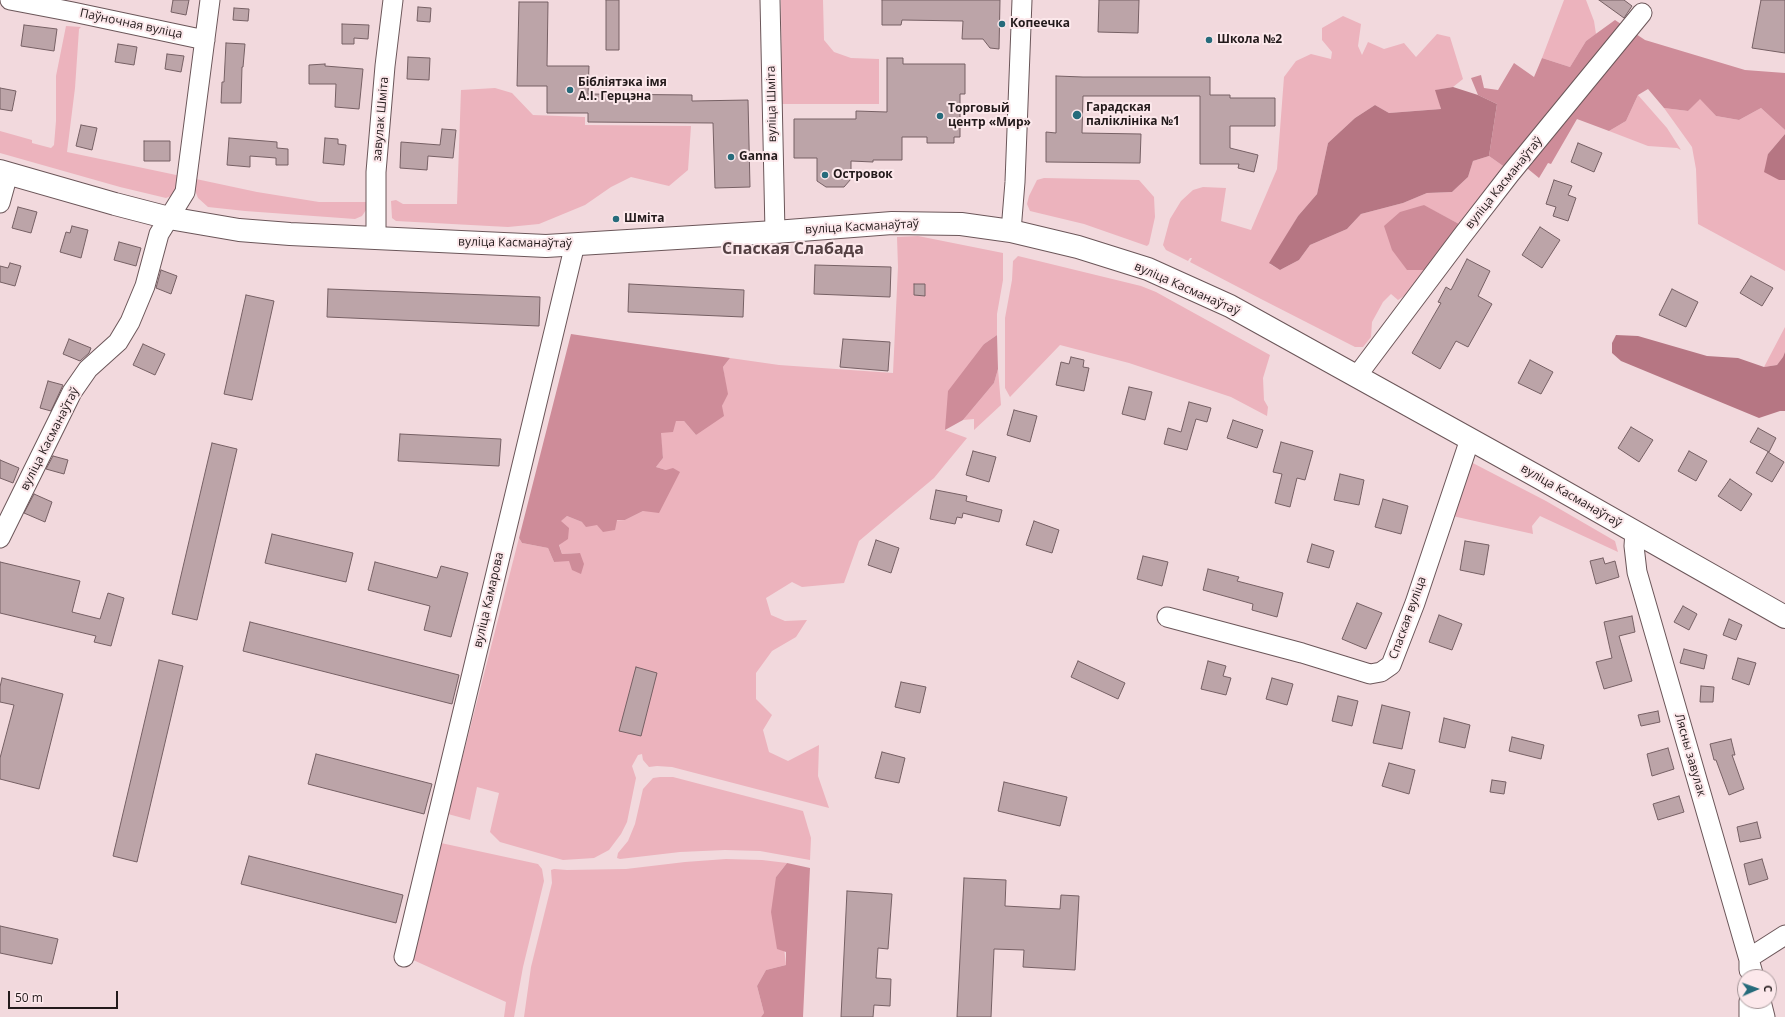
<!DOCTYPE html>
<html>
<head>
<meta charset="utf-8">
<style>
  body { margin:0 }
  #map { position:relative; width:1785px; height:1017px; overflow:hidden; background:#f2d9dd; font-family:"Open Sans",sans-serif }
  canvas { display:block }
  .north { position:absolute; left:1737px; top:969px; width:40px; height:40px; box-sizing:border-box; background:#fce8eb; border:1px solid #a59698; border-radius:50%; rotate:88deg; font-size:11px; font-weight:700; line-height:16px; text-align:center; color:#231a1b }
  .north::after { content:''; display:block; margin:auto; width:14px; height:18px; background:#266b7b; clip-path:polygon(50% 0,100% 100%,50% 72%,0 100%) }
  .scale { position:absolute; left:8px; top:991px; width:110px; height:18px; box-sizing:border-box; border:2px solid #231a1b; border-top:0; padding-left:5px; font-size:12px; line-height:14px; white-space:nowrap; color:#231a1b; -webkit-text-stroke:3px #fce8eb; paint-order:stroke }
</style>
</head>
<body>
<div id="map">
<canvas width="1785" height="1017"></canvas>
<div class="north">С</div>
<div class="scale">50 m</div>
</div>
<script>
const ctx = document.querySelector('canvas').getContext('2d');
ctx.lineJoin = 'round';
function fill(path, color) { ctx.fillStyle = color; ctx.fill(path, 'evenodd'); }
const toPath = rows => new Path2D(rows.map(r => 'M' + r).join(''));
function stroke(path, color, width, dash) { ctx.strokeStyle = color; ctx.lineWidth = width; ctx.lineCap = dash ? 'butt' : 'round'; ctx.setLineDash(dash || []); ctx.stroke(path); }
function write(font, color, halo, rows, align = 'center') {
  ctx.font = font + ' "Open Sans",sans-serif'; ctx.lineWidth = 4; ctx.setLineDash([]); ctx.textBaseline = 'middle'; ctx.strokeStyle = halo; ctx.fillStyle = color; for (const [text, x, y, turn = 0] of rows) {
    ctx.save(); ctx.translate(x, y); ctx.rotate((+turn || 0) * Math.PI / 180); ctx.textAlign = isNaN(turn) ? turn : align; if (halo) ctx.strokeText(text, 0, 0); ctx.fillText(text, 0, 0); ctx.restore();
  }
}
fill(toPath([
  [781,0,823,0,824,40,834,52,851,58,879,59,879,104,782,104],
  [1564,0,1586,0,1594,21,1596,34,1586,41,1570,67,1542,58],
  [1343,16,1361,24,1358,46,1362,55,1368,42,1384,49,1404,43,1416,57,1437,34,1450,37,1463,79,1453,87,1436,90,1441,109,1389,113,1375,105,1355,118,1328,143,1317,194,1298,216,1270,264,1280,270,1299,260,1310,245,1347,229,1361,214,1403,203,1427,193,1452,192,1468,177,1473,161,1489,156,1506,168,1459,224,1423,205,1407,270,1425,270,1407,294,1398,300,1391,294,1383,302,1372,322,1371,337,1363,347,1355,347,1261,299,1190,262,1192,258,1190,258,1188,261,1166,250,1163,245,1170,219,1181,201,1193,190,1203,187,1226,188,1221,221,1251,230,1277,169,1284,77,1296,61,1311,54,1331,59,1332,52,1322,40,1322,28],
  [66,26,81,27,79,29,75,88,67,152,181,176,174,195,166,198,120,187,0,153,0,131,32,140,32,143,51,148,54,145,56,121,56,76],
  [495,88,512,93,533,115,585,117,585,125,691,126,688,170,669,186,631,177,611,187,585,205,539,224,508,227,396,221,392,218,391,201,396,200,403,204,457,204,461,90],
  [1638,95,1667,128,1681,150,1677,148,1648,146,1609,131,1626,121],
  [1700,98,1716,116,1739,120,1761,108,1785,130,1785,134,1768,154,1779,180,1785,180,1785,271,1698,224,1696,169,1692,147,1664,108,1688,111],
  [1044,178,1139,180,1154,197,1155,217,1149,244,1147,246,1084,224,1030,211,1027,204,1029,196,1037,180],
  [196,179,257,192,319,202,367,202,366,210,362,216,355,219,245,211,208,207,198,198,195,190],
  [918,236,1003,253,1003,280,997,314,997,335,984,344,945,430,967,438,934,478,859,541,844,583,802,587,792,582,766,598,771,615,785,621,807,620,796,637,772,651,756,673,756,699,772,715,763,730,769,752,788,761,819,745,818,776,829,808,672,767,657,766,649,767,643,760,642,754,638,755,632,766,636,778,627,822,621,834,609,850,594,858,563,860,500,842,490,832,499,793,477,787,470,820,448,814,519,538,522,543,548,548,554,562,580,553,562,554,559,544,560,521,567,516,582,522,625,520,643,511,669,492,679,472,666,470,656,467,663,458,660,432,676,421,684,421,696,435,722,406,727,394,723,367,730,358,779,365,893,373,898,267,897,237],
  [1018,256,1141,286,1156,292,1270,355,1263,378,1264,400,1268,407,1267,416,1231,397,1129,363,1060,345,1010,397,1005,388,1005,318,1012,280,1013,261],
  [1785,327,1785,352,1783,357,1777,365,1764,367],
  [998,369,1001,405,974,430,974,419,963,420,994,383],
  [1467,460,1546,501,1615,541,1618,552,1540,516,1532,526,1533,534,1448,515],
  [660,777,673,777,803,811,811,838,810,860,760,851,725,850,680,852,620,859,617,858,618,853,628,841,635,824,643,789,653,778],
  [441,843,538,864,542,869,544,881,523,967,514,1017,504,1017,506,1002,411,959],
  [726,859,762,860,787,863,776,877,786,965,766,970,757,986,764,1013,761,1017,524,1017,531,967,552,883,551,870,554,869,567,870,626,869,685,862]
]), '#ecb3bd');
fill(toPath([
  [1615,20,1645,40,1745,70,1785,73,1785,130,1761,108,1739,120,1716,116,1700,99,1688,111,1664,108,1648,89,1638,95,1626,121,1609,131,1577,119,1551,164,1548,163,1539,178,1522,164,1506,168,1489,156,1497,104,1478,95,1471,78,1481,75,1484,88,1498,90,1514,63,1534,77,1542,58,1570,67,1586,41],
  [1424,205,1459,224,1425,270,1407,270,1392,250,1384,226,1400,212],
  [571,334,730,358,723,367,728,394,722,406,724,416,696,435,684,421,676,421,673,432,661,433,663,458,656,467,666,470,673,468,680,472,659,513,643,511,625,520,617,520,615,530,603,532,597,525,586,527,582,522,567,516,561,521,569,528,568,539,559,545,562,554,580,553,584,564,581,574,572,570,569,561,554,562,548,548,522,543,519,538],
  [997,335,998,369,994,383,963,420,945,430,948,391,984,344],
  [787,863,810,868,803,1017,761,1017,764,1013,757,986,766,970,786,965,786,952,777,949,771,912,776,877]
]), '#ce8c99');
fill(toPath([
  [1453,87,1478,95,1497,104,1489,156,1473,161,1468,177,1452,192,1427,193,1403,203,1361,214,1347,229,1310,245,1299,260,1280,270,1269,263,1298,216,1317,194,1328,143,1355,118,1375,105,1389,113,1441,109,1435,90],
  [1785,134,1785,180,1779,180,1764,172,1768,154],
  [1616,335,1638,336,1707,356,1738,358,1764,367,1777,365,1783,357,1785,352,1785,411,1780,411,1759,418,1621,361,1612,353,1612,343]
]), '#b67683');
const building = toPath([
  [173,0,189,0,186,15,171,12,173,0],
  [606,0,619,0,619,50,606,50,606,0],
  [882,0,1000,0,999,49,990,48,983,39,962,39,963,21,902,20,901,25,882,25,882,0],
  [1099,0,1139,0,1138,33,1098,32,1099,0],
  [1599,0,1624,0,1632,6,1624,18,1599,0],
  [1761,0,1785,0,1785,53,1752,48,1761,0],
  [519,2,548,2,547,66,589,66,588,94,692,95,692,101,748,100,750,187,715,188,713,123,588,122,588,113,547,113,547,86,517,86,519,2],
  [418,7,431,8,430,22,417,21,418,7],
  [234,8,249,9,248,21,233,20,234,8],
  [342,24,369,25,368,39,354,38,354,44,342,44,342,24],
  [24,25,57,29,54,51,21,46,24,25],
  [226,43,245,44,243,67,242,67,241,103,221,103,222,82,224,82,226,43],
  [118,44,137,47,134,65,115,62,118,44],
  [167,54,184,56,181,72,165,69,167,54],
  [408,57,430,58,429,80,407,79,408,57],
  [887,58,903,58,903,64,965,64,965,94,960,94,960,137,954,137,954,143,927,143,927,137,902,137,902,160,873,160,873,162,851,161,851,179,844,187,826,187,817,181,817,158,794,158,794,119,856,119,856,111,887,112,887,58],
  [325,64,325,66,363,69,359,109,335,107,336,84,309,84,309,65,325,64],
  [1056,76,1083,77,1210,77,1210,95,1230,95,1230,98,1275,98,1275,126,1230,126,1230,148,1258,155,1254,172,1238,168,1239,164,1200,164,1200,96,1083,96,1082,133,1141,134,1140,163,1046,162,1046,132,1056,133,1056,76],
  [0,88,16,91,12,111,0,109,0,88],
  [81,125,97,128,92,150,76,146,81,125],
  [442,129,456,130,453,158,428,156,427,170,400,168,401,142,440,145,442,129],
  [229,138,277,142,277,148,288,149,288,165,276,165,276,158,250,156,250,167,227,165,229,138],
  [325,138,338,139,338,144,346,145,344,165,323,163,325,138],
  [144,141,170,141,170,161,144,161,144,141],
  [1578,143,1602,153,1594,172,1571,162,1578,143],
  [1554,180,1572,186,1568,195,1576,198,1568,221,1553,216,1556,207,1546,204,1554,180],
  [18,207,37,212,31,233,12,228,18,207],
  [72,226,88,230,81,258,60,252,66,232,70,233,72,226],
  [1540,227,1560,240,1542,268,1522,255,1540,227],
  [119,242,141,248,136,266,114,260,119,242],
  [1467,259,1490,271,1478,296,1492,304,1468,347,1456,341,1440,369,1412,353,1441,303,1438,302,1446,287,1451,290,1467,259],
  [10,263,21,266,15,286,0,282,0,266,8,268,10,263],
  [815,265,891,267,890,297,814,294,815,265],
  [161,270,177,276,171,294,156,288,161,270],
  [1751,276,1773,288,1762,306,1740,293,1751,276],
  [629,284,744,290,743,317,628,312,629,284],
  [914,284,925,284,925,296,914,295,914,284],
  [328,289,540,297,539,326,327,317,328,289],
  [1672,289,1698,302,1686,327,1659,315,1672,289],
  [246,295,274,301,252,400,224,394,246,295],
  [69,339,91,348,89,353,80,361,63,354,69,339],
  [843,339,890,342,888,371,840,367,843,339],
  [143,344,165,354,155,375,133,365,143,344],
  [1071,357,1084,360,1083,367,1089,368,1084,391,1056,385,1061,362,1069,364,1071,357],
  [1530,360,1553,372,1541,394,1518,383,1530,360],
  [48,381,63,385,51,411,40,408,48,381],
  [1129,387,1152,392,1145,420,1122,414,1129,387],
  [1189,402,1211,408,1207,422,1196,419,1187,450,1164,444,1168,428,1181,432,1189,402],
  [1014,410,1037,416,1030,442,1007,435,1014,410],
  [1233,420,1263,430,1257,448,1227,438,1233,420],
  [1631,427,1653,440,1639,462,1618,448,1631,427],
  [1758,428,1776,438,1769,452,1750,442,1758,428],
  [400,434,501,439,499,466,398,461,400,434],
  [1281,442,1313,451,1305,480,1297,478,1290,507,1275,503,1282,474,1273,472,1281,442],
  [212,443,237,449,197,620,172,614,212,443],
  [973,451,996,457,989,482,966,475,973,451],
  [1689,451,1707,461,1696,481,1678,471,1689,451],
  [1768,452,1784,462,1772,482,1756,473,1768,452],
  [53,456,68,460,64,474,46,469,53,456],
  [0,460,19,468,13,483,0,478,0,460],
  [1340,474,1364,480,1359,505,1334,500,1340,474],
  [1730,479,1752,494,1741,511,1718,496,1730,479],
  [936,490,967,496,966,501,1002,510,999,522,963,513,962,518,957,517,955,524,930,519,936,490],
  [34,494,52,502,45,522,24,513,34,494],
  [1383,499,1408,506,1401,534,1375,527,1383,499],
  [1034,521,1059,530,1052,553,1026,545,1034,521],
  [272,534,353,553,346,582,265,563,272,534],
  [876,540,899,548,891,573,868,565,876,540],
  [1465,541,1489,545,1484,575,1460,570,1465,541],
  [1312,544,1334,551,1329,568,1307,562,1312,544],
  [1143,556,1168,562,1162,586,1137,579,1143,556],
  [1603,558,1605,564,1615,561,1619,577,1596,584,1590,561,1603,558],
  [0,562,80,581,72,612,100,619,108,593,124,598,111,646,94,642,96,636,0,613,0,562],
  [375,562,437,578,441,566,468,573,451,637,424,630,430,606,368,590,375,562],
  [1208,569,1239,577,1237,581,1283,593,1277,617,1252,610,1253,604,1203,590,1208,569],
  [1357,603,1382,613,1366,649,1342,639,1357,603],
  [1683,606,1697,614,1689,630,1674,622,1683,606],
  [1439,615,1462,624,1452,650,1429,642,1439,615],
  [1632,616,1635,632,1619,636,1632,681,1604,689,1596,662,1612,658,1604,622,1632,616],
  [1729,619,1742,625,1736,640,1723,635,1729,619],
  [250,622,459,675,452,704,243,651,250,622],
  [1684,649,1707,655,1704,669,1680,663,1684,649],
  [1738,658,1756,663,1749,685,1732,679,1738,658],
  [159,660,183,666,137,862,113,856,159,660],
  [1078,661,1125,683,1118,699,1071,677,1078,661],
  [1208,661,1226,666,1223,676,1231,678,1226,695,1201,689,1208,661],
  [636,667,657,673,641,736,619,731,636,667],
  [2,678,63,694,39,789,0,779,0,758,14,705,0,702,0,687,2,678],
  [1272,678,1293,684,1287,705,1266,699,1272,678],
  [901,682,926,687,920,713,895,707,901,682],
  [1701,686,1714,687,1713,702,1700,702,1701,686],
  [1338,696,1358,701,1352,726,1332,721,1338,696],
  [1382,705,1410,712,1402,749,1373,743,1382,705],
  [1658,711,1660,722,1641,726,1638,715,1658,711],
  [1444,718,1470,725,1465,748,1439,742,1444,718],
  [1512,737,1544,745,1541,759,1509,751,1512,737],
  [1731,739,1735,755,1732,755,1744,789,1729,795,1716,760,1714,760,1710,744,1731,739],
  [1668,748,1674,769,1652,776,1647,754,1668,748],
  [882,752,905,758,899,783,875,778,882,752],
  [316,754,432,784,424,814,308,784,316,754],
  [1389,763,1415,770,1409,794,1382,786,1389,763],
  [1492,780,1506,782,1504,794,1490,792,1492,780],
  [1004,782,1067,797,1060,826,998,811,1004,782],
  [1679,796,1684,812,1658,820,1653,804,1679,796],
  [1757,822,1761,838,1740,842,1737,827,1757,822],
  [249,856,403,895,396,923,241,884,249,856],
  [1762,859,1768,879,1749,885,1744,864,1762,859],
  [964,878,1006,880,1005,906,1060,909,1061,895,1079,896,1075,970,1023,967,1024,950,994,949,991,1017,957,1017,964,878],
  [847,891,892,894,888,949,878,948,876,978,891,979,890,1006,874,1005,873,1017,841,1017,847,891],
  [0,926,58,939,52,964,0,953,0,926]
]);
fill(building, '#bca4a8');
stroke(building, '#766064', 1);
const minor = toPath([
  [10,0,73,12,205,40],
  [770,0,775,232],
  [0,203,8,174],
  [1011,231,1015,182,1022,0],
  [376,239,376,172,385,66,393,0],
  [1356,377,1462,236,1510,174,1642,13],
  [1635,532,1634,546,1637,572,1754,977],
  [0,538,72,392,88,369,118,342,130,322,145,286,159,234,185,192,210,0],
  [1167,617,1302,653,1370,674,1381,672,1391,665,1415,603,1470,439],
  [404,957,575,244],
  [1749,970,1749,958,1785,935],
  [1749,1001,1749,1017],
  [1761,1001,1765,1017]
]);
const major = toPath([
  [0,171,115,204,169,218,239,230,290,234,546,246,775,232,892,223,961,224,1011,231,1078,247,1148,269,1230,306,1540,478,1785,617]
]);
stroke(minor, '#6b5659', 21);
stroke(major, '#6b5659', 24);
stroke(minor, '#fff', 19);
stroke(major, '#fff', 22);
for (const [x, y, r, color] of [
  [1002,24,4,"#266b7b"],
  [1209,40,4,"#266b7b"],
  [570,90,4,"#266b7b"],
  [1077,115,5,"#266b7b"],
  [940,116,4,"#266b7b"],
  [731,157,4,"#266b7b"],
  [825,175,4,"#266b7b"],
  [616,219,4,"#266b7b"]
]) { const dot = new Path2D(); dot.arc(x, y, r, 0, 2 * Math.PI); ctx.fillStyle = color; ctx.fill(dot); stroke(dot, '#fce8eb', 1.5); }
write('12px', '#231a1b', '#fce8eb', [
  ["Паўночная вуліца",131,24,12],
  ["вуліца Шміта",772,104,-91],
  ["завулак Шміта",381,119,-85],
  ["вуліца Касманаўтаў",1504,183,-51],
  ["вуліца Касманаўтаў",862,227,-3],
  ["вуліца Касманаўтаў",515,243,1],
  ["вуліца Касманаўтаў",1187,289,24],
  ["вуліца Касманаўтаў",50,439,-63],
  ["вуліца Касманаўтаў",1571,496,30],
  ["вуліца Камарова",489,600,-77],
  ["Спаская вуліца",1408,618,-70],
  ["Лясны завулак",1690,755,74]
]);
write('bold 12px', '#231a1b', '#fce8eb', [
  ["Копеечка",1010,24],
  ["Школа №2",1217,40],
  ["Бібліятэка імя",578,83],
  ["А.І. Герцэна",578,97],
  ["Гарадская",1086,108],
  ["паліклініка №1",1086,122],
  ["Торговый",948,109],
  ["центр «Мир»",948,123],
  ["Ganna",739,157],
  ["Островок",833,175],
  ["Шміта",624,219]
], 'left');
write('bold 16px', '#544043', '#fce8eb', [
  ["Спаская Слабада",793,249]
]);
</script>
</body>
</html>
